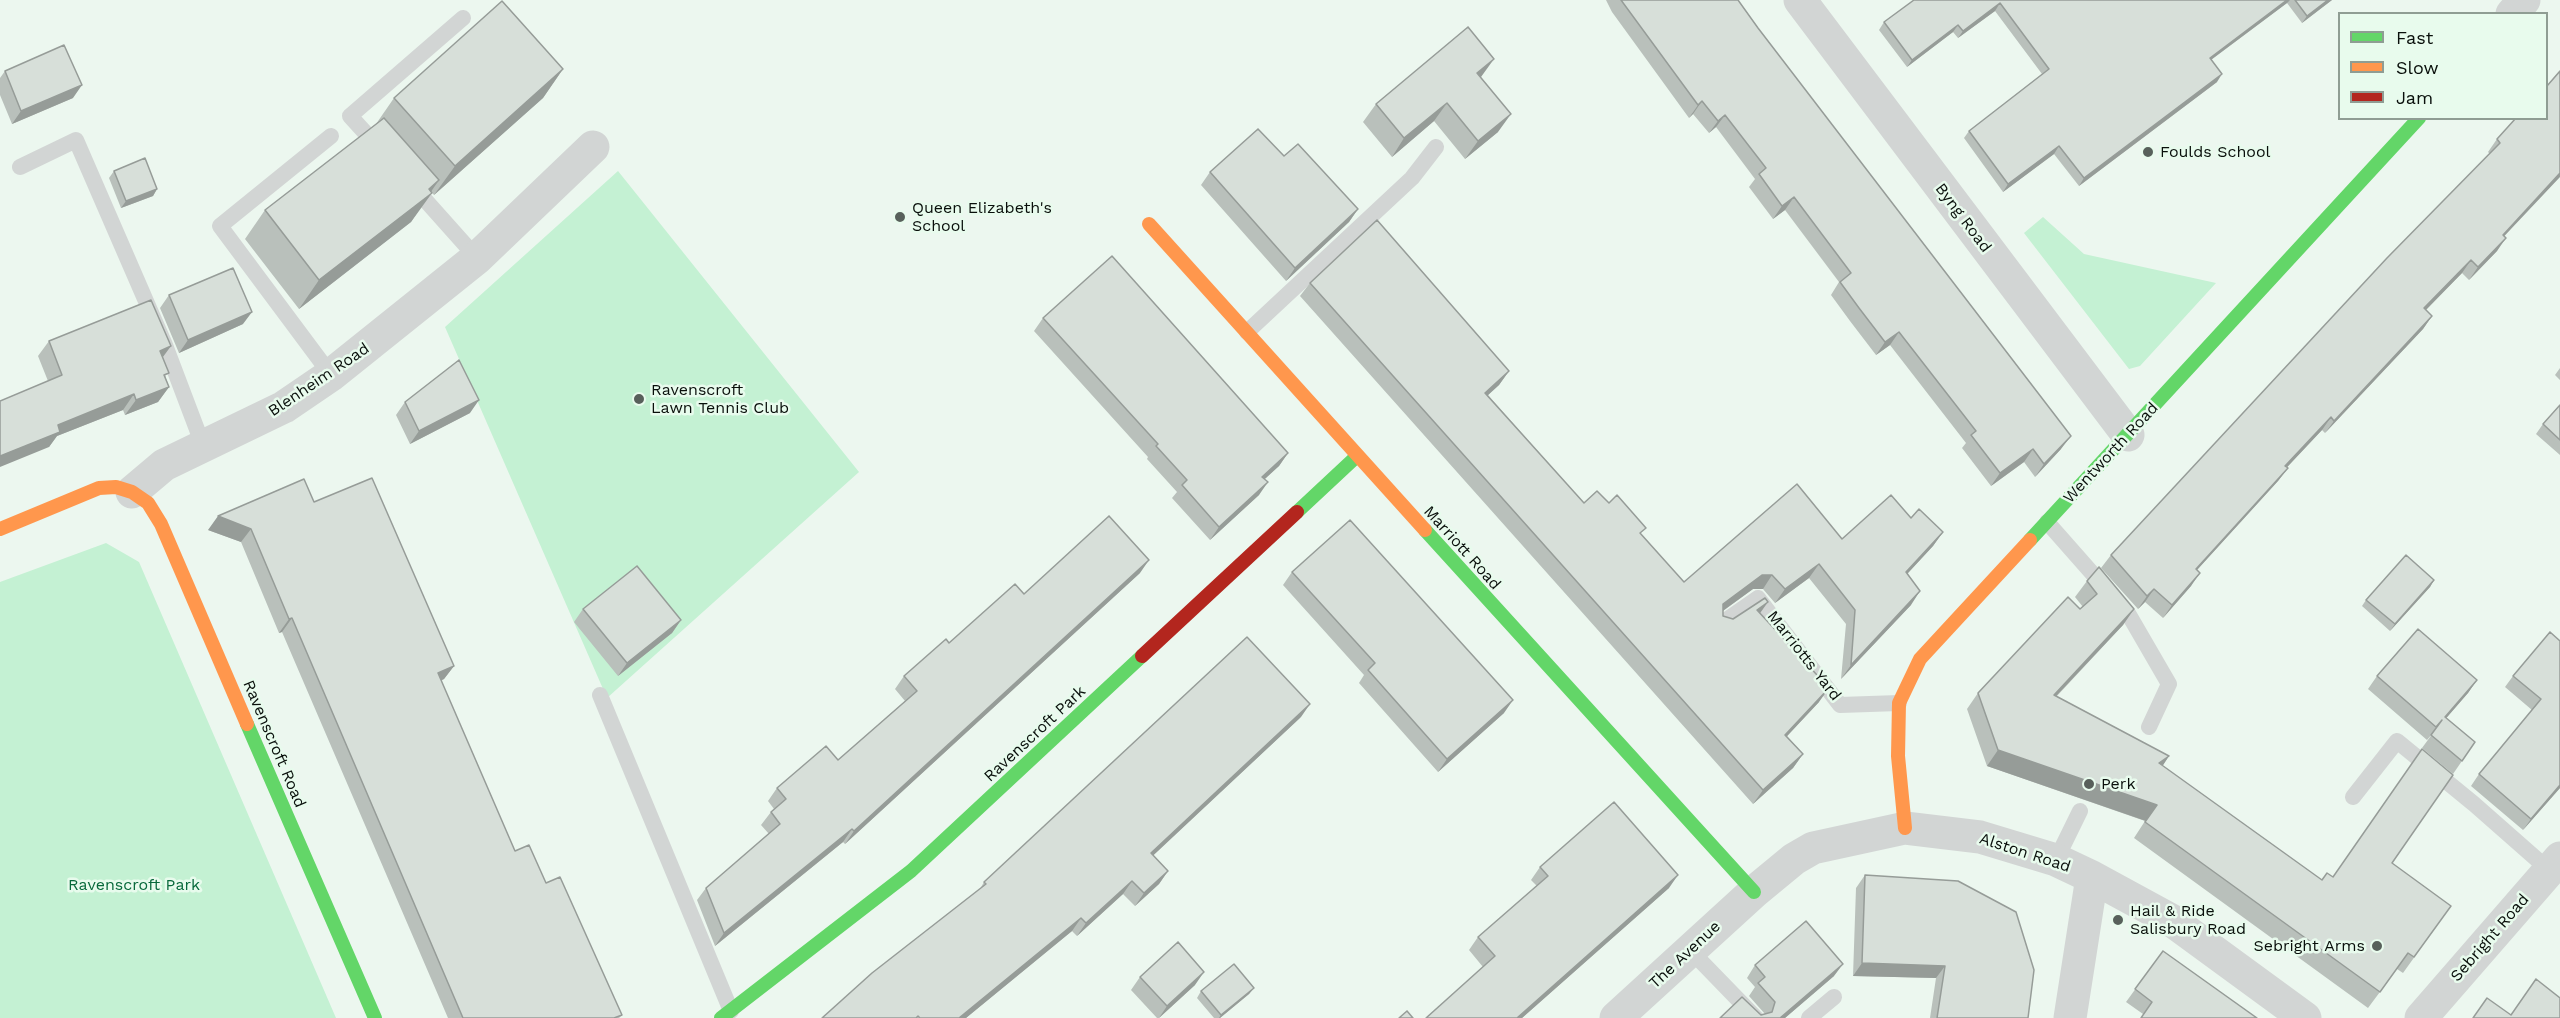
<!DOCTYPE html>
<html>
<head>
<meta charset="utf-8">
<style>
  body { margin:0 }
  #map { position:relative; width:2560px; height:1018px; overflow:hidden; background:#ecf7ef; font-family:"Work Sans",sans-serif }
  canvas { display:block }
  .legend { position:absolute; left:2338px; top:12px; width:210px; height:108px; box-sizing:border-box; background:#e8fbed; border:2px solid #8f9d93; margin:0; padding:8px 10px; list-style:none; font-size:18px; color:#090f0b }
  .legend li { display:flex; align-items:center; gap:12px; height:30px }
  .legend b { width:30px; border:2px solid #8f9d93 }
</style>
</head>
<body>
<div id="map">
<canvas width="2560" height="1018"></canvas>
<ul class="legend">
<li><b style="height:8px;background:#63d668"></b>Fast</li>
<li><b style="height:8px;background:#ff974d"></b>Slow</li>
<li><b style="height:8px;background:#b3261e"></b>Jam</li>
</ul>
</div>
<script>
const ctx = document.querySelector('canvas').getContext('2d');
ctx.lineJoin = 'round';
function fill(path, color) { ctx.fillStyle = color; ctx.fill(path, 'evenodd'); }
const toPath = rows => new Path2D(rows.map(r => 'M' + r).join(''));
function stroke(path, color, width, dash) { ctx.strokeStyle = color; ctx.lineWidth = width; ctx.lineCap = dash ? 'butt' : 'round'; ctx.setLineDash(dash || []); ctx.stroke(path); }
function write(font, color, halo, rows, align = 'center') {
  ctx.font = font + ' "Work Sans",sans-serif'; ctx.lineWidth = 5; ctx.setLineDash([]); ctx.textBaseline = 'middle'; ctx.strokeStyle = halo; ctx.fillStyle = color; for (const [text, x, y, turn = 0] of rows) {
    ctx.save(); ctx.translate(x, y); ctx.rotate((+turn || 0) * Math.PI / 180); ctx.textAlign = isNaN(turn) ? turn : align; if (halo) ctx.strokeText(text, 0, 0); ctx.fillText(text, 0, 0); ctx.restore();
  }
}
fill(toPath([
  [618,171,859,472,607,698,445,327],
  [2043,217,2084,254,2216,283,2140,366,2129,369,2024,233],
  [106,543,139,562,336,1018,0,1018,0,582]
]), '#c4f1d3');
stroke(toPath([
  [380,149,350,116,463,18],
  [20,167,76,140,165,345,204,448],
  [411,184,477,258],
  [1247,332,1412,178,1436,147],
  [331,375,220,226,331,136],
  [2047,522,2129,615,2169,684,2149,727],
  [1722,623,1758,598,1840,705,1899,703],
  [600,695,731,1011],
  [2353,797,2397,741,2474,804,2549,870],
  [2056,860,2080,811],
  [1690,950,1756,1018],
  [1809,1018,1834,997]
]), '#d2d5d4', 16);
stroke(toPath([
  [1800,0,2128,435],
  [2512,14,2524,0],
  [132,492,164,465,284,407,331,375,477,258,593,147],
  [1616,1018,1754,892,1794,859,1813,848,1905,828,1980,837,2056,860,2092,877,2171,920,2305,1018],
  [2070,1018,2092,877],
  [2421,1018,2560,858]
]), '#d2d5d4', 33);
stroke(toPath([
  [1297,512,1357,456],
  [1425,530,1754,892],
  [2030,540,2419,118],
  [247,724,375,1018],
  [721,1018,911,871,1142,656]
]), '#63d668', 14);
stroke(toPath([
  [1149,224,1425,530],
  [0,529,99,488,116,487,132,492,148,503,161,524,247,724],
  [1905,828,1898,756,1899,703,1920,659,2030,540]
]), '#ff974d', 14);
stroke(toPath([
  [1142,656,1297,512]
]), '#b3261e', 14);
fill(toPath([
  [1606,0,1738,0,2061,449,2035,477,2024,462,1991,486,1962,448,1966,443,1890,345,1876,355,1850,321,1831,295,1839,282,1785,210,1773,219,1749,187,1755,179,1716,127,1709,133,1693,114,1689,118,1612,12],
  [1914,0,2332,0,2302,23,2287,3,2211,60,2217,82,2079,186,2054,154,2003,192,1964,138,1969,131,2042,74,1995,11,1958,38,1953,32,1907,67,1879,30,1884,22],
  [563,69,543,98,434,195,431,191,411,222,299,309,245,239,265,210,376,124,394,98],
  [5,71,73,98,12,124,0,95,0,78],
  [1481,78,1498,132,1465,159,1434,121,1392,157,1363,122,1376,104],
  [2516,118,2504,236,2497,251,2469,280,2462,273,2426,310,2432,316,2423,329,2325,433,2322,430,2287,467,2288,468,2278,481,2197,570,2191,586,2163,618,2145,602,2138,609,2101,568,2111,555,2490,154,2488,152,2497,139],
  [1284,156,1358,209,1349,222,1286,281,1201,185,1210,172],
  [114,171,157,189,153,196,121,208,109,178],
  [1310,283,1509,371,1499,385,1488,395,1584,503,1609,503,1642,535,1684,582,1842,539,1911,518,1943,532,1933,546,1907,574,1911,605,1841,679,1846,624,1809,578,1775,603,1763,589,1753,589,1723,611,1723,616,1733,619,1760,614,1819,702,1787,736,1803,754,1793,768,1753,804,1300,296],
  [169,295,243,324,179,353,160,308],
  [1043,318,1288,453,1279,466,1264,479,1259,495,1210,540,1172,498,1177,492,1147,459,1148,457,1034,331],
  [49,341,162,357,166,378,169,387,158,402,125,415,123,410,57,436,49,447,48,381,38,356],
  [2560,368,2560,380,2555,375],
  [405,402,470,413,410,444,396,415],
  [2560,405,2560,455,2536,434,2543,424],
  [314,502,454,666,444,679,441,681,515,851,546,883,622,1015,619,1018,448,1018,282,632,279,633,241,542,208,530],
  [1292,572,1504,713,1438,772,1359,683,1364,675,1283,585],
  [1140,573,845,844,843,842,715,946,697,900,706,888,769,834,761,825,771,812,774,809,768,801,777,788,838,760,905,701,895,689,904,676,949,643,1024,594],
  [2434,580,2430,587,2390,631,2362,606,2366,600],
  [2087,581,2134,609,2123,625,2056,697,2169,756,2162,766,2322,880,2392,863,2451,906,2403,973,2397,969,2368,1008,2134,838,2145,821,1987,766,1967,709,1978,693,2083,607,2075,597],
  [583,609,681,620,672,633,618,676,574,622],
  [2560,641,2560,788,2523,830,2471,786,2479,774,2532,710,2505,687,2513,676],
  [2377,676,2477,680,2468,693,2446,718,2475,742,2453,774,2422,748,2433,733,2427,740,2368,689],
  [1301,717,1153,855,1168,871,1159,884,1135,906,1123,894,1077,936,1072,931,966,1018,822,1018,980,889,984,882],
  [1540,867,1669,888,1522,1018,1426,1018,1483,967,1469,950,1478,937,1537,886,1531,880],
  [1865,875,2028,1018,1930,1018,1936,978,1853,976,1856,888],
  [2163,951,2257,1018,2143,1014,2126,1002],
  [1755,965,1834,976,1785,1018,1720,1018,1765,1014,1749,996,1755,987,1747,978],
  [1140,977,1195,985,1159,1018,1157,1018,1131,990],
  [1254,988,1249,994,1220,1018,1214,1018,1197,998,1201,991]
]), '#b9c0bb');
fill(toPath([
  [2287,0,2290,0,2287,3,2204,65,2210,58],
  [2328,0,2332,0,2302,23,2307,16],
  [2000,3,1995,11,1958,38,1963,31],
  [1958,25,1953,32,1907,67,1912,60],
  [1494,59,1481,77,1464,92,1477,73],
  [563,69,543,98,434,195,455,166],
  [2222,74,2217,82,2079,186,2084,178],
  [82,85,73,98,12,124,21,111],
  [1702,101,1693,114,1689,118,1698,105],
  [1447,103,1434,121,1392,157,1404,138],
  [1511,114,1498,132,1465,159,1478,141],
  [1725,115,1716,127,1709,133,1718,121],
  [2059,146,2054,154,2003,192,2008,184],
  [2560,173,2560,177,2494,247,2503,235],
  [439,180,428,196,432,193,411,222,299,309,319,280],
  [157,189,153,196,121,208,126,201],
  [1794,197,1785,210,1773,219,1782,206],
  [1358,209,1349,222,1286,281,1295,268],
  [2506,238,2497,251,2469,280,2478,267],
  [2471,260,2462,273,2415,321,2424,308],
  [252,312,243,324,179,353,188,340],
  [2432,316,2423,329,2325,433,2334,421],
  [1899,332,1890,345,1876,355,1885,342],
  [171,346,160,361,160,351],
  [1509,371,1499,385,1475,407,1485,393],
  [169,387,158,402,125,415,136,400],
  [134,394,123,410,57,436,49,447,0,467,0,456,58,425],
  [479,400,470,413,410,444,419,431],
  [2331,417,2322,430,2276,479,2285,466],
  [2071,436,2061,449,2035,477,2044,464],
  [2033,449,2024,462,1991,486,2000,473],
  [1288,453,1279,466,1253,490,1262,477],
  [2288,468,2278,481,2186,582,2196,569],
  [1268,482,1259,495,1210,540,1219,527],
  [218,516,251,529,241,542,208,530],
  [1943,532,1933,546,1896,586,1906,572],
  [1149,560,1140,573,845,844,854,831],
  [1819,564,1809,578,1775,603,1785,589],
  [2200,573,2191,586,2163,618,2172,605],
  [1762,575,1772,575,1763,589,1753,589,1713,618,1723,604],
  [2434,580,2430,587,2390,631,2395,624],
  [2154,589,2145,602,2138,609,2147,596],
  [1920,591,1911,605,1841,679,1851,665],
  [1768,602,1758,616,1757,610],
  [2134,609,2123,625,2042,711,2054,695],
  [292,618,282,632,279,633,289,619],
  [681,620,672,633,618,676,627,663],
  [454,666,444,679,428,686,438,673],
  [2477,680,2468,693,2436,730,2445,717],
  [1829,688,1819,702,1775,749,1785,735],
  [1513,700,1504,713,1438,772,1447,759],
  [1310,704,1301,717,1142,866,1151,853],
  [1998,750,2157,805,2146,821,1987,766],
  [1803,754,1793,768,1753,804,1763,790],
  [2169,756,2158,773,2159,763],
  [2560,785,2560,788,2523,830,2531,819],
  [852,829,843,842,715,946,724,933],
  [1168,871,1159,884,1135,906,1144,893],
  [1678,875,1669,888,1522,1018,1517,1018],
  [1132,881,1123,894,1077,936,1086,923],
  [1081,918,1072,931,966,1018,959,1018],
  [1862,963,1945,966,1936,978,1853,976],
  [1843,964,1834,976,1785,1018,1780,1018],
  [1204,972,1195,985,1159,1018,1167,1006],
  [1254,988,1249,994,1220,1018,1219,1018,1221,1015]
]), '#969c98');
const building = toPath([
  [1621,0,1738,0,1758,28,2071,436,2044,464,2033,449,2000,473,1971,435,1976,431,1899,332,1885,342,1859,308,1840,282,1851,273,1794,197,1782,206,1759,174,1766,168,1725,115,1718,121,1702,101,1698,105,1621,0],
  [1914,0,2287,0,2210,58,2222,74,2084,178,2059,146,2008,184,1969,131,2049,69,2000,3,1963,31,1958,25,1912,60,1884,22,1914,0],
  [2295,0,2328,0,2307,16,2295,0],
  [502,1,563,69,455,166,394,98,502,1],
  [1468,27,1494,59,1477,73,1511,114,1478,141,1447,103,1404,138,1376,104,1468,27],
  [64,45,82,85,21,111,5,71,64,45],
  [2560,71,2560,173,2503,235,2506,238,2478,267,2471,260,2424,308,2432,316,2334,421,2331,417,2285,466,2288,468,2196,569,2200,573,2172,605,2154,589,2147,596,2111,555,2387,258,2500,143,2497,139,2516,118,2547,118,2547,86,2560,71],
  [384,118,439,180,429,189,432,193,319,280,265,210,384,118],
  [1258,129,1284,156,1298,144,1358,209,1295,268,1210,172,1258,129],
  [145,158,157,189,126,201,114,171,145,158],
  [1377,220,1509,371,1485,393,1584,503,1597,491,1609,503,1617,495,1646,528,1640,533,1684,582,1797,484,1842,539,1891,495,1911,518,1919,509,1943,532,1906,572,1920,591,1851,665,1855,610,1819,564,1785,589,1772,575,1762,575,1723,604,1723,616,1733,619,1765,598,1768,602,1757,610,1829,688,1785,735,1803,754,1763,790,1310,283,1377,220],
  [1112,256,1288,453,1262,477,1268,482,1219,527,1182,485,1187,480,1156,446,1158,444,1043,318,1112,256],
  [233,268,252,312,188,340,169,295,233,268],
  [151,300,171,346,160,351,169,373,164,375,169,387,136,400,134,394,58,425,60,432,0,456,0,401,62,375,49,341,151,300],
  [459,360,479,400,419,431,405,402,459,360],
  [2560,405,2560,440,2543,424,2560,405],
  [372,478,454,666,438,673,515,851,529,845,546,883,560,877,622,1015,614,1018,463,1018,292,618,289,619,251,529,218,516,304,479,314,502,372,478],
  [1109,516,1149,560,854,831,852,829,724,933,706,888,780,824,771,812,786,799,777,788,826,746,838,760,917,691,904,676,946,639,949,643,1015,584,1024,594,1109,516],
  [1350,520,1513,700,1447,759,1368,670,1375,663,1292,572,1350,520],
  [2406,555,2434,580,2395,624,2366,600,2406,555],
  [637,566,681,620,627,663,583,609,637,566],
  [2099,567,2134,609,2054,695,2169,756,2159,763,2322,880,2327,873,2333,877,2422,749,2453,775,2392,863,2451,906,2414,957,2408,953,2380,992,2145,822,2157,805,1998,750,1978,693,2068,597,2080,609,2097,594,2087,581,2099,567],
  [2418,629,2477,680,2445,717,2475,742,2462,761,2431,735,2442,720,2436,727,2377,676,2418,629],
  [2550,632,2560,641,2560,785,2531,819,2479,774,2541,699,2513,676,2550,632],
  [1247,637,1310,704,1151,853,1168,871,1144,893,1132,881,1086,923,1081,918,959,1018,920,1018,918,1016,916,1018,822,1018,872,973,986,884,984,882,1247,637],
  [1614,802,1678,875,1517,1018,1426,1018,1495,956,1478,937,1548,876,1540,867,1614,802],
  [1865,875,1958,881,2016,912,2034,970,2028,1018,1937,1018,1945,966,1862,963,1865,875],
  [1806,921,1843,964,1780,1018,1720,1018,1742,997,1761,1015,1772,1012,1775,1002,1758,983,1765,977,1755,965,1806,921],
  [1178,942,1204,972,1167,1006,1140,977,1178,942],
  [2163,951,2257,1018,2141,1018,2152,1002,2135,989,2163,951],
  [1234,964,1254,988,1221,1015,1201,991,1234,964],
  [2536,979,2560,998,2560,1018,2473,1018,2487,998,2511,1015,2536,979],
  [1407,1011,1413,1018,1399,1018,1407,1011]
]);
fill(building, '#d7dfd9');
stroke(building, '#969c98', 1.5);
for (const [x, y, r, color] of [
  [2148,152,6,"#58605b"],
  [900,217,6,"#58605b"],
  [639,399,6,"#58605b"],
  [2089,784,6,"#58605b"],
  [2118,920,6,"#58605b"],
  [2377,946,6,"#58605b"]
]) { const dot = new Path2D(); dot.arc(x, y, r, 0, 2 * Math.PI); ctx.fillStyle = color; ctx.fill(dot); stroke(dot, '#e8fbed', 2); }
write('16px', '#090f0b', '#e8fbed', [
  ["Foulds School",2160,152],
  ["Queen Elizabeth's",912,208],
  ["School",912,226],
  ["Ravenscroft",651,390],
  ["Lawn Tennis Club",651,408],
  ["Perk",2101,784],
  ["Hail & Ride",2130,911],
  ["Salisbury Road",2130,929],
  ["Sebright Arms",2365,946,"right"]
], 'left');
write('16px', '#090f0b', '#e8fbed', [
  ["Byng Road",1963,218,53],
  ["Blenheim Road",319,380,-34],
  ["Wentworth Road",2111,453,-47],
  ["Marriott Road",1462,548,48],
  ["Marriotts Yard",1804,656,52],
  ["Ravenscroft Park",1035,734,-43],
  ["Ravenscroft Road",274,744,67],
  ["Alston Road",2025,853,18],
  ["Sebright Road",2490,938,-49],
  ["The Avenue",1685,955,-43]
]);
write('16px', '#08693b', '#e8fbed', [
  ["Ravenscroft Park",134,885]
]);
</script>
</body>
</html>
